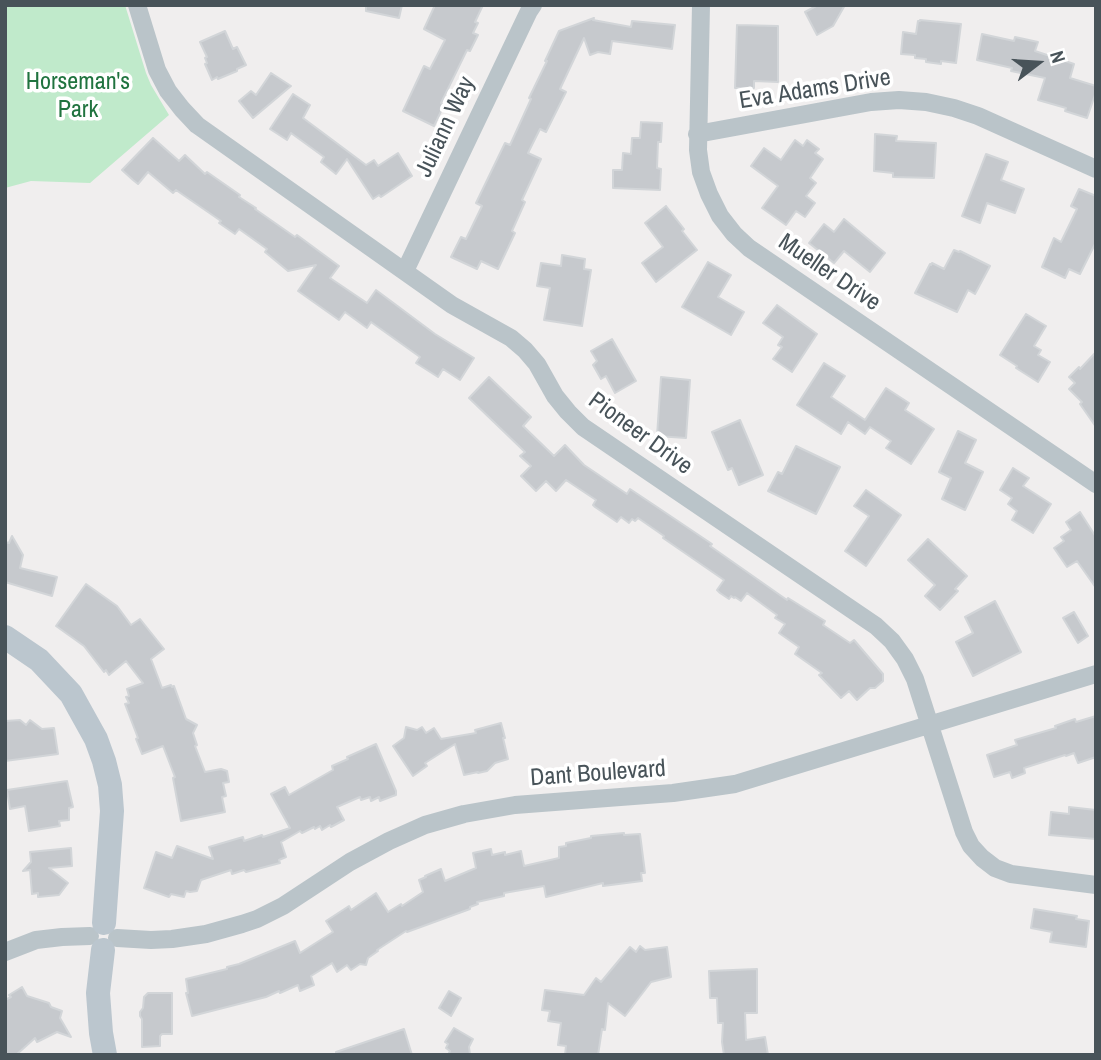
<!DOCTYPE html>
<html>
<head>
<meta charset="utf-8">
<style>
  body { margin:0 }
  #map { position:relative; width:1101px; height:1060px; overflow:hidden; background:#f0eeee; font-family:"Archivo Narrow",sans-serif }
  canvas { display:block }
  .frame { position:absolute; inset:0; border:7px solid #485359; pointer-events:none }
  .north { position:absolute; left:1003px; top:28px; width:70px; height:70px; -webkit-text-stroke:5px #fff; paint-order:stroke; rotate:73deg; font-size:19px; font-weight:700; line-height:28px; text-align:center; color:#485359 }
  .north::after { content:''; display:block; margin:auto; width:24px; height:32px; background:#485359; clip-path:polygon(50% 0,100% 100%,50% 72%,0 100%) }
</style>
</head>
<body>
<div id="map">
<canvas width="1101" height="1060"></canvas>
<div class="frame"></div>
<div class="north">N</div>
</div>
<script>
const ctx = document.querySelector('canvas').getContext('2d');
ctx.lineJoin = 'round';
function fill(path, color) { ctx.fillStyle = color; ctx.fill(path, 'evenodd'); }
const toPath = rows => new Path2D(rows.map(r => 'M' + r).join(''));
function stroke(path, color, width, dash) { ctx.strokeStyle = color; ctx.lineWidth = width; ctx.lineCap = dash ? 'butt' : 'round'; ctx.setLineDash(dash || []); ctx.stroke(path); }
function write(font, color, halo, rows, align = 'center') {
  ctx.font = font + ' "Archivo Narrow",sans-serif'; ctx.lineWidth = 7; ctx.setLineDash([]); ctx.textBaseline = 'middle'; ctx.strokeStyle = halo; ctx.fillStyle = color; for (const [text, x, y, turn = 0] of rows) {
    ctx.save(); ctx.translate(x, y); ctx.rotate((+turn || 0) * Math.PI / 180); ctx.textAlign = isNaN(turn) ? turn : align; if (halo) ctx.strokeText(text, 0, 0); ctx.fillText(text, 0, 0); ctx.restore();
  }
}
fill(toPath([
  [5,5,125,5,146,73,151,85,169,115,90,183,31,181,5,188]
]), '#c0eacb');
const building = toPath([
  [366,5,402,5,399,18,366,11,366,5],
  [435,5,483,5,475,22,478,23,473,33,478,35,470,51,467,50,441,103,444,105,434,126,403,111,424,66,430,69,445,40,424,29,435,5],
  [818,5,845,5,833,26,817,35,805,12,818,5],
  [594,18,593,20,631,27,632,21,675,25,672,49,612,41,610,54,598,52,590,55,584,38,560,89,566,92,546,132,540,129,528,153,541,159,522,200,525,202,512,231,515,233,498,269,481,261,477,269,451,257,461,237,466,239,482,206,476,203,505,143,510,145,531,99,529,98,547,61,545,61,559,31,594,18],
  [920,20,961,24,956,63,941,61,941,64,926,62,926,59,915,58,915,55,901,54,903,32,916,34,918,21,920,21,920,20],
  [737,25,778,26,778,82,754,81,754,88,735,88,737,25],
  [225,31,233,49,237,47,246,65,237,69,237,71,218,79,217,77,212,80,205,64,207,63,205,58,207,57,200,42,225,31],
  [982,34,1014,41,1015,37,1038,42,1035,51,1074,64,1070,78,1096,86,1096,92,1087,118,1065,111,1066,108,1038,100,1045,78,1011,71,1012,68,977,60,982,34],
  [271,73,291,86,253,118,239,101,251,91,256,95,271,73],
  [293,94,310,105,303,118,366,165,374,160,378,166,398,153,412,176,381,197,379,195,373,199,347,159,336,174,321,162,324,157,291,133,287,140,270,129,293,94],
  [641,122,662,123,661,142,658,142,657,168,661,169,660,190,613,188,613,170,622,170,623,153,631,154,632,138,640,138,641,122],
  [875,134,897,136,896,141,936,143,934,178,893,177,893,173,874,171,875,134],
  [153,138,179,161,185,155,205,174,207,172,240,195,239,197,256,208,255,209,295,237,297,235,339,266,330,278,367,303,376,290,435,334,474,358,460,380,443,369,438,377,416,363,420,357,371,322,367,328,345,312,339,320,298,291,316,265,288,271,265,252,267,249,239,229,235,234,219,223,221,221,176,190,173,193,148,172,138,184,133,180,122,170,153,138],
  [795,140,803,146,807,140,819,149,815,153,823,159,810,178,816,183,806,196,815,203,805,217,796,211,786,225,762,208,778,186,751,166,764,148,781,160,795,140],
  [986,154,1008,162,1001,180,1024,189,1015,213,987,203,980,223,962,216,986,154],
  [1079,189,1096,196,1096,242,1080,274,1069,269,1065,278,1042,267,1054,238,1061,242,1077,209,1071,206,1079,189],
  [666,206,684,229,682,231,697,250,656,282,642,263,663,247,645,223,666,206],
  [844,219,885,253,870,272,844,251,834,263,809,243,824,224,834,232,844,219],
  [954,250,959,252,960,251,990,266,975,294,968,290,957,312,915,293,930,264,931,265,932,263,944,269,954,250],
  [562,255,585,259,584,269,591,270,582,326,544,320,550,288,537,286,541,263,561,266,562,255],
  [708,262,731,275,718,297,744,312,731,335,682,307,708,262],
  [777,305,817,334,792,372,773,359,782,347,778,345,783,337,763,323,777,305],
  [1026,314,1046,326,1034,346,1041,350,1038,355,1050,362,1038,382,1016,368,1017,366,1000,355,1026,314],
  [612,339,636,381,615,393,606,376,601,379,593,365,597,361,591,351,612,339],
  [1096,352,1096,427,1080,404,1082,402,1069,389,1075,383,1069,377,1079,367,1080,369,1096,352],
  [824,363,845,376,831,397,865,420,886,388,909,403,905,410,934,429,911,464,886,448,891,441,870,427,865,434,848,422,841,434,797,405,824,363],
  [489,377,531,417,523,426,554,456,565,445,584,465,627,494,630,489,657,507,712,544,710,546,787,600,788,598,825,621,823,625,850,643,854,640,883,674,883,681,875,688,870,688,857,700,849,691,841,698,819,675,822,673,795,654,799,647,779,633,785,624,775,618,777,615,747,593,741,601,735,597,734,598,731,596,729,599,720,593,717,590,724,580,663,538,664,536,638,518,635,521,632,519,629,523,621,517,617,522,595,507,593,505,596,500,566,480,556,491,546,481,536,491,521,476,531,466,520,456,525,452,469,398,489,377],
  [661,377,690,380,686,438,657,436,661,377],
  [740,420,763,475,739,485,732,468,728,470,712,432,740,420],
  [958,431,976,440,965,463,983,472,965,510,942,499,951,478,939,472,958,431],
  [796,446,840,467,816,514,768,491,778,472,782,474,796,446],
  [1013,468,1029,478,1023,486,1051,504,1033,533,1012,520,1017,511,1008,504,1012,498,1000,490,1013,468],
  [866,490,901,515,866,566,845,551,869,516,854,506,866,490],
  [1080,512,1096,537,1096,588,1077,561,1067,567,1054,548,1064,541,1061,537,1071,530,1066,522,1080,512],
  [12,536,23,555,20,568,57,577,52,596,5,582,5,542,9,543,12,536],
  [928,539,967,576,955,589,958,591,940,610,925,596,935,585,908,560,928,539],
  [86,584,117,606,131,625,140,619,164,649,151,659,162,688,171,685,172,687,174,686,186,719,197,725,193,733,197,745,195,746,205,772,221,769,227,771,229,782,223,783,226,796,222,797,225,812,181,821,173,778,175,777,163,746,142,754,136,739,138,738,125,704,129,703,126,697,129,696,127,689,143,683,126,661,109,675,106,670,104,672,84,646,56,626,86,584],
  [995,601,1021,652,973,676,956,642,973,633,965,617,995,601],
  [1074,612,1088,636,1078,643,1063,618,1074,612],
  [1096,716,1096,757,1078,763,1074,753,1066,756,1065,755,1024,768,1025,773,1012,778,1010,772,994,777,987,755,1017,745,1015,740,1056,728,1055,726,1075,719,1076,722,1096,716],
  [20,720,26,725,30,720,42,729,54,728,58,754,5,761,5,721,20,720],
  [501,723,505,738,503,738,508,759,495,763,487,771,478,773,478,772,464,775,455,744,425,763,427,766,413,776,393,746,404,738,406,727,417,730,422,727,426,733,434,728,441,739,476,733,475,730,501,723],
  [376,744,396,791,396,795,393,796,380,801,379,797,371,801,370,797,361,800,360,797,337,807,344,820,331,827,330,825,322,830,320,826,315,829,314,827,302,833,300,831,281,842,286,857,279,860,280,863,246,872,244,870,232,874,231,870,201,880,197,891,190,892,186,891,184,897,171,894,169,897,144,888,156,852,172,858,177,846,213,859,209,847,243,837,244,841,262,835,263,837,290,828,271,794,285,787,289,795,333,770,332,766,348,759,347,757,376,744],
  [67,781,73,807,69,808,69,820,59,821,60,826,29,831,25,806,10,809,7,790,67,781],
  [1069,807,1096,810,1096,839,1049,835,1051,812,1069,814,1069,807],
  [624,833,624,835,640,834,645,873,641,873,642,881,603,886,603,883,546,897,544,886,504,893,504,896,477,902,478,904,470,907,470,909,407,932,406,931,377,950,378,951,368,958,366,965,360,964,351,970,347,965,337,972,332,963,311,976,314,985,300,991,298,985,280,993,279,991,266,997,192,1016,186,993,188,993,186,979,227,969,227,967,239,964,295,941,300,953,333,932,326,921,349,906,351,910,376,893,388,912,401,904,402,906,423,892,419,880,426,877,425,876,441,869,445,881,476,868,473,853,491,849,492,855,505,852,505,855,521,851,524,866,559,858,559,847,566,846,566,843,591,838,591,836,624,833],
  [71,848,72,866,49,868,68,883,59,895,38,897,38,893,32,894,30,870,23,871,31,862,30,852,71,848],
  [1034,909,1077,916,1076,919,1089,921,1086,947,1050,942,1052,932,1031,928,1034,909],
  [640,946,645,950,667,947,671,977,651,982,625,1016,608,1003,605,1030,602,1029,598,1055,565,1055,566,1046,558,1045,561,1023,548,1021,550,1011,542,1010,545,990,584,995,596,978,601,982,630,947,636,952,640,946],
  [757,969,757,1013,745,1013,746,1040,765,1037,768,1055,724,1055,722,1042,723,1023,718,1023,717,998,710,998,709,971,757,969],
  [22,987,27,996,49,1003,51,1007,62,1011,60,1018,71,1037,57,1032,37,1042,35,1038,16,1055,5,1055,5,1000,11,997,9,995,22,987],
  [449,991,461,998,451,1016,439,1008,449,991],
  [148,993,172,993,172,1034,162,1034,160,1036,160,1046,142,1047,142,1019,140,1016,140,1012,143,1008,144,997,148,993],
  [454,1028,473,1039,469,1047,470,1055,448,1055,450,1051,446,1048,448,1044,445,1042,454,1028],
  [404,1029,412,1055,336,1055,336,1052,404,1029]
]);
fill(building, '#c6c9cd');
stroke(building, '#d2d5d8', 2);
stroke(toPath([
  [137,5,157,70,168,91,182,109,197,125,452,305,511,338,525,350,537,364,555,396,568,412,583,427,876,626,892,641,905,659,915,679,964,832,971,846,982,858,995,868,1011,874,1096,885],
  [701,5,698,150,701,172,709,194,720,216,734,234,749,248,1096,484],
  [697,134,871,102,899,100,926,102,954,108,978,116,1096,169],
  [405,271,529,11,533,5],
  [117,938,151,940,172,939,206,934,242,924,257,919,283,906,350,862,389,841,425,825,464,814,515,805,673,793,735,784,1096,674],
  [5,952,36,940,62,937,90,936]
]), '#bac4c9', 18);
stroke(toPath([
  [5,637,39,660,71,694,96,739,104,761,110,785,112,811,104,923],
  [103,950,98,993,101,1033,105,1055]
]), '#bbc6ce', 24);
write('24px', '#20733f', '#fff', [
  ["Horseman's",78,83],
  ["Park",78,111]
]);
write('24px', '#485359', '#fff', [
  ["Eva Adams Drive",815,90,-9],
  ["Juliann Way",446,127,-65],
  ["Mueller Drive",829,273,34],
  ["Pioneer Drive",640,434,36],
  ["Dant Boulevard",598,774,-4]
]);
</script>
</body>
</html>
